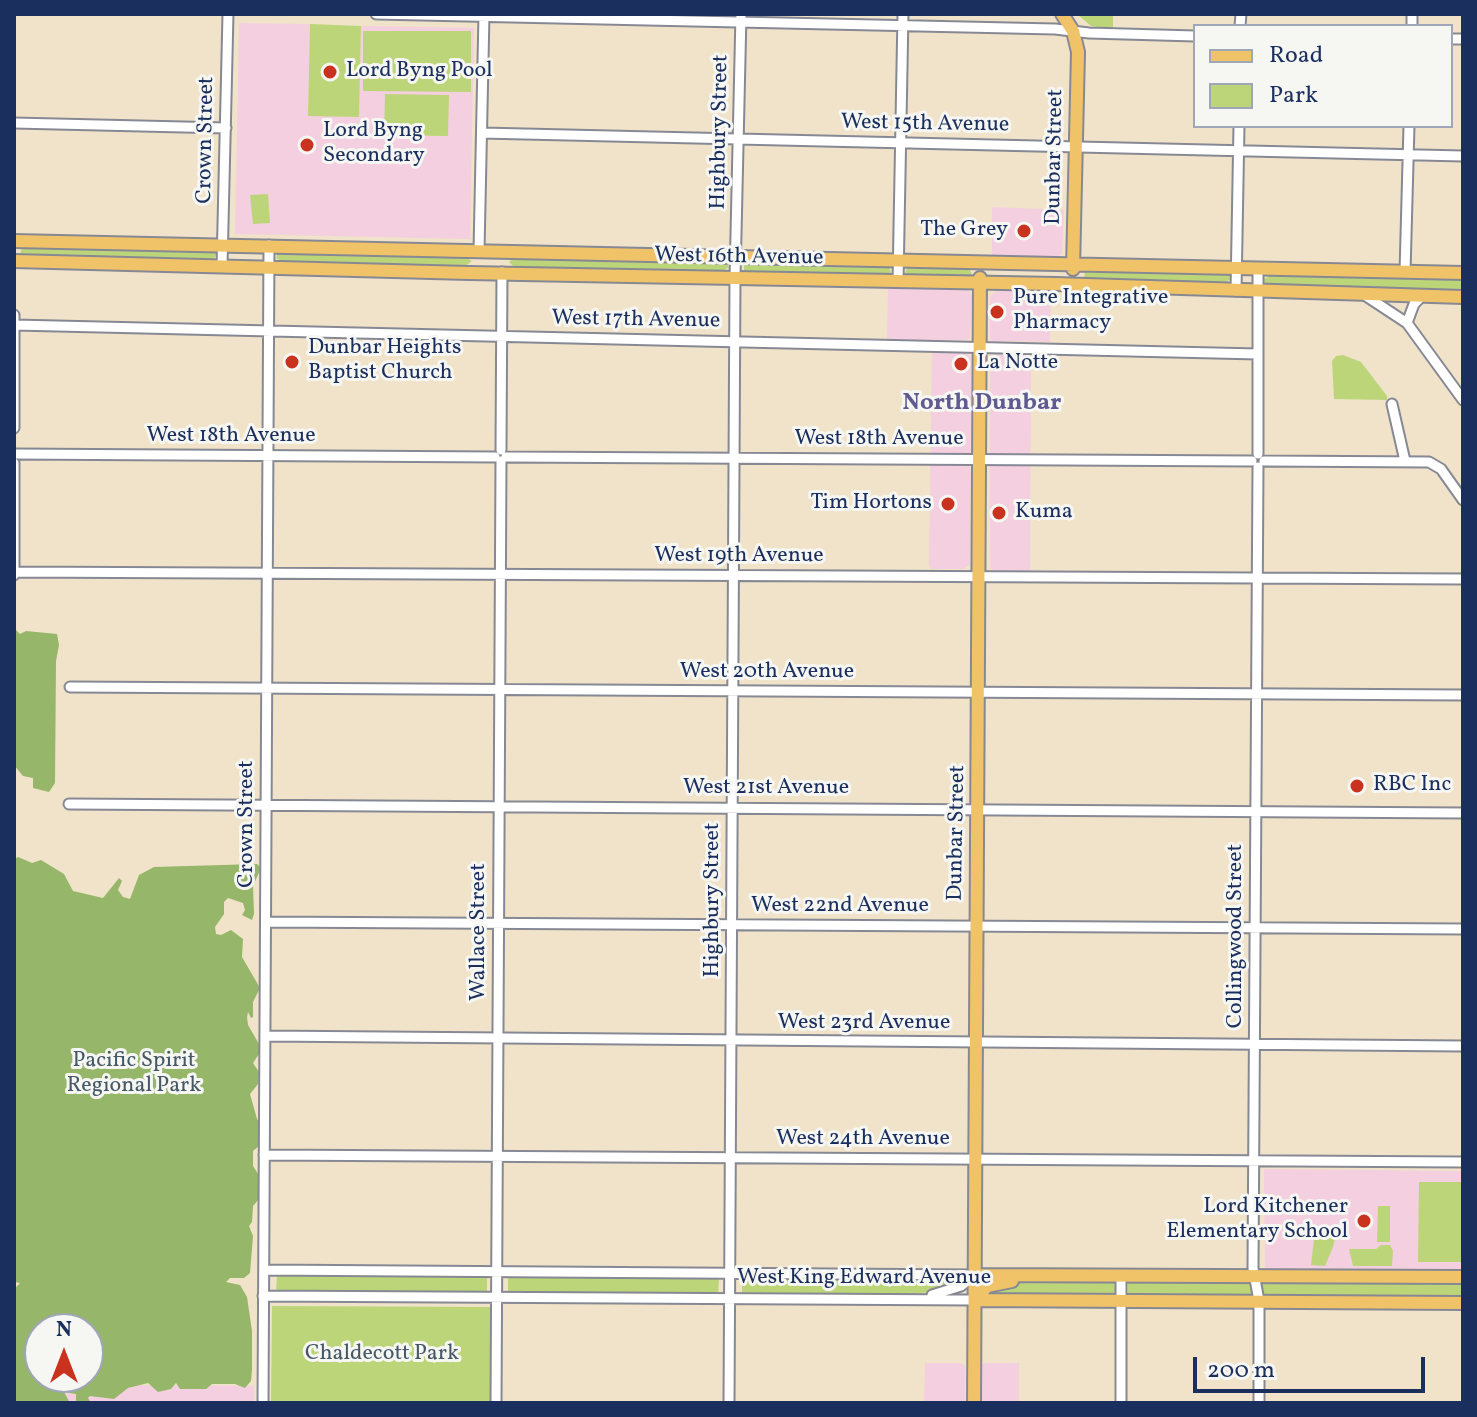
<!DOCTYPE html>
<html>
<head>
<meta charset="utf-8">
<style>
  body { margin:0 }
  #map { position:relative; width:1477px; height:1417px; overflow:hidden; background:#f0e3c9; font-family:Vollkorn,serif }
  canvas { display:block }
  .frame { position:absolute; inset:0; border:16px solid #1b2f5e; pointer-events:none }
  .legend { position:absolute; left:1193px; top:24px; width:260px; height:104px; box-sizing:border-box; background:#f6f6f2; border:2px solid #9ea6b7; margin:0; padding:10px 14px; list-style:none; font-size:24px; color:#1b2f5e }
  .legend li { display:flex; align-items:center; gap:16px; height:40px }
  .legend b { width:40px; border:2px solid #9ea6b7 }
  .north { position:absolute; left:24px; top:1313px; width:80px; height:80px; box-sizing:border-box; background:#f6f6f2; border:2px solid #9ea6b7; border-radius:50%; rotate:0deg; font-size:22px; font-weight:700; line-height:32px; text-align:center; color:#1b2f5e }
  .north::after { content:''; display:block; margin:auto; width:28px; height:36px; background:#c8321e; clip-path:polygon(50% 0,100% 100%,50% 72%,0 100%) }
  .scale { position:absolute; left:1193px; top:1357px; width:232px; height:36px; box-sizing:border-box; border:4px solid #1b2f5e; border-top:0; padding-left:10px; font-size:24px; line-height:28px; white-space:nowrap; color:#1b2f5e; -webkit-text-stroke:6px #f6f6f2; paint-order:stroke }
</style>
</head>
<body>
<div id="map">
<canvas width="1477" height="1417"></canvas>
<div class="frame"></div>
<ul class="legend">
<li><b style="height:10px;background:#f1c369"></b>Road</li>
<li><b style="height:22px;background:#bdd579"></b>Park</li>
</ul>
<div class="north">N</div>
<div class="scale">200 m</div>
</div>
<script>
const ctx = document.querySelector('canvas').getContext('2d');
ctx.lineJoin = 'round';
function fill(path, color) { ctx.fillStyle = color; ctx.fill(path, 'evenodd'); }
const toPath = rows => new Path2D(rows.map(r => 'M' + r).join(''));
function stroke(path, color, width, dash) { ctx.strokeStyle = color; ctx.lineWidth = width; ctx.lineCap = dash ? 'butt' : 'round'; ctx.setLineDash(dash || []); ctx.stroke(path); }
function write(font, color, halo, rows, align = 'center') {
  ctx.font = font + ' Vollkorn,serif'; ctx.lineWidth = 6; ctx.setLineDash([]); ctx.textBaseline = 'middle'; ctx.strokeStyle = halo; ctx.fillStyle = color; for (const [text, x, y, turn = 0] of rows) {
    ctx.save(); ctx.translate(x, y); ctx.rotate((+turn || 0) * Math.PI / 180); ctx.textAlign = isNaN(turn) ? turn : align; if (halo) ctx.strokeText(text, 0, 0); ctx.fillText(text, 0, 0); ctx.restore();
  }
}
fill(toPath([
  [239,23,310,24,308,115,358,117,361,26,474,28,470,239,235,234],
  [992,207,1064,210,1062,254,1054,258,992,257],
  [888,288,968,290,972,296,970,338,966,340,887,340],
  [1000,290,1051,292,1050,342,1003,341,995,343,990,340,990,298,993,293],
  [932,352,966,353,971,358,970,564,964,569,931,569,929,565],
  [995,354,1029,355,1031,359,1030,573,996,572,990,568,990,359],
  [1264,1169,1463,1171,1463,1272,1265,1271],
  [925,1363,961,1363,965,1366,965,1403,924,1403],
  [985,1363,1019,1363,1019,1403,981,1403,980,1365],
  [17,1384,254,1386,254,1403,17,1403]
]), '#f3cfe0');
fill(toPath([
  [1077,14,1113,14,1113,29,1091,26],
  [310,24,361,26,359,117,308,116],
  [363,31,471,31,471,92,363,91],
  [385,94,449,95,448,136,384,135],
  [268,194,270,223,253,224,250,195],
  [28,246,213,250,217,255,212,260,20,254,22,247],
  [290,250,459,254,472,261,463,268,286,264,276,258,278,253],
  [517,256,713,259,727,264,729,267,719,274,517,270,509,262],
  [753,261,883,265,889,267,891,272,888,275,756,274,744,271,744,265],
  [917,265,961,266,970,270,972,275,970,278,915,278,905,273,907,268],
  [1097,268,1217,272,1230,275,1232,278,1225,283,1209,286,1094,282,1084,278,1085,272],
  [1274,275,1463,279,1463,293,1262,287,1261,283,1263,279],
  [1343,355,1361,362,1387,396,1387,400,1334,399,1332,361,1336,356],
  [1419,1182,1463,1182,1463,1262,1418,1262],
  [1378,1206,1390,1206,1390,1242,1377,1242],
  [1321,1232,1330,1233,1335,1239,1333,1247,1325,1266,1311,1265,1314,1239],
  [1381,1245,1390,1245,1393,1251,1392,1266,1353,1266,1349,1249,1376,1249],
  [277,1275,487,1277,487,1294,276,1292],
  [508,1277,719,1279,718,1296,508,1294],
  [742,1278,952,1280,958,1284,932,1292,896,1295,742,1295],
  [1085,1279,1114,1280,1116,1295,1003,1296,989,1292,1012,1283],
  [1128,1281,1249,1281,1254,1298,1128,1296],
  [1260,1281,1463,1282,1463,1299,1263,1296],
  [272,1306,493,1307,492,1403,271,1403]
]), '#bdd579');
fill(toPath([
  [14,628,20,634,26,631,57,634,59,645,56,661,55,783,49,792,33,788,33,778,23,776,14,765],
  [18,857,32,863,41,860,64,874,73,891,103,898,119,878,122,881,118,890,123,897,130,899,139,875,154,867,257,864,261,868,253,886,254,914,252,920,242,915,245,910,243,903,228,898,224,902,224,914,215,927,216,934,221,935,231,930,243,939,242,957,260,988,253,1002,253,1017,251,1018,248,1012,247,1017,248,1025,259,1044,259,1054,253,1063,259,1072,258,1084,250,1094,257,1119,262,1125,259,1146,253,1151,253,1166,262,1180,260,1198,253,1206,252,1222,249,1226,253,1236,250,1273,244,1278,230,1278,226,1282,240,1285,247,1297,252,1331,252,1370,251,1381,245,1388,235,1384,212,1384,206,1389,180,1389,176,1383,171,1389,158,1392,148,1383,128,1388,114,1399,90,1396,88,1398,91,1403,76,1403,76,1394,64,1392,70,1403,14,1403,14,1289,20,1283,14,1282,14,859],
  [40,1329,88,1329,88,1377,40,1377]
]), '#96b669');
const minor = toPath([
  [376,14,1055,29,1089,33,1195,36],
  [1240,26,1241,14],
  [1412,26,1412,14],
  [1451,39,1463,39],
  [14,123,226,128],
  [482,133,1463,156],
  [479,251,484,14],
  [222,266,228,14],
  [1405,272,1409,126],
  [898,282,903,14],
  [1236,291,1239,126],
  [1366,296,1407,323,1463,400],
  [14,315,14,428],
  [1407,323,1414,304,1422,296],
  [14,325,1258,354],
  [1392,404,1405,461],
  [501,450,502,272],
  [14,454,495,457],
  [1258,454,1258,268],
  [506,457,1252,461],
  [1264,461,1429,462,1441,469,1463,500],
  [14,463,14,575],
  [1258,467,1253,1268,1259,1301,1259,1403],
  [15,572,1463,579],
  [70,687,1463,695],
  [69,804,1463,813],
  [266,922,1463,929],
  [265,1036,1463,1046],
  [264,1155,1463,1162],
  [264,1270,975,1275],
  [932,1295,961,1286,975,1275],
  [263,1296,975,1300],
  [263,1403,269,245],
  [496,1403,501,461],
  [729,1403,735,278,741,14],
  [1121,1403,1121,1276]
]);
const major = toPath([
  [1062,14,1073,31,1078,52,1073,269],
  [14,241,1463,273],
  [14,261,469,273,1056,284,1463,297],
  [975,1275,1463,1277],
  [975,1300,1463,1303],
  [975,1300,987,1286,1012,1281],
  [974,1403,980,278]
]);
stroke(minor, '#868994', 13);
stroke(major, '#868994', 16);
stroke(minor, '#fff', 9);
stroke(major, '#f1c369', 12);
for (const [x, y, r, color] of [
  [330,72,8,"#c8321e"],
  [307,145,8,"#c8321e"],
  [1024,231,8,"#c8321e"],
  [997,312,8,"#c8321e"],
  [292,362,8,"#c8321e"],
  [961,364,8,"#c8321e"],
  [948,504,8,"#c8321e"],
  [999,513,8,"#c8321e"],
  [1357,786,8,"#c8321e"],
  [1364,1221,8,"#c8321e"]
]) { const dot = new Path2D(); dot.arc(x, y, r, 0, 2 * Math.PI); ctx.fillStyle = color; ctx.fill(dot); stroke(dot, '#f6f6f2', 3); }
write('22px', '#1b2f5e', '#f6f6f2', [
  ["Lord Byng Pool",346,72],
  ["Lord Byng",323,132],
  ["Secondary",323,157],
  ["The Grey",1008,231,"right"],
  ["Pure Integrative",1013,299],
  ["Pharmacy",1013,324],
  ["Dunbar Heights",308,349],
  ["Baptist Church",308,374],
  ["La Notte",977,364],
  ["Tim Hortons",932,504,"right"],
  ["Kuma",1015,513],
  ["RBC Inc",1373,786],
  ["Lord Kitchener",1348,1208,"right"],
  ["Elementary School",1348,1233,"right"]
], 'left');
write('22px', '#1b2f5e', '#f6f6f2', [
  ["West 15th Avenue",925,125,1],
  ["Highbury Street",721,132,-89],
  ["Crown Street",207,140,-89],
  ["Dunbar Street",1056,157,-89],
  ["West 16th Avenue",739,258,1],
  ["West 17th Avenue",636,321,1],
  ["West 18th Avenue",231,437],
  ["West 18th Avenue",879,440],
  ["West 19th Avenue",739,557],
  ["West 20th Avenue",767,673],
  ["West 21st Avenue",766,789],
  ["Crown Street",248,824,-90],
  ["Dunbar Street",958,833,-89],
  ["Highbury Street",714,900,-90],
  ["West 22nd Avenue",840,907],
  ["Wallace Street",480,932,-90],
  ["Collingwood Street",1237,936,-90],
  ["West 23rd Avenue",864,1024],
  ["West 24th Avenue",863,1140],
  ["West King Edward Avenue",864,1279]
]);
write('22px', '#445865', '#f6f6f2', [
  ["Pacific Spirit",134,1062],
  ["Regional Park",134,1087],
  ["Chaldecott Park",382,1355]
]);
write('bold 24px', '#5f5b91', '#f6f6f2', [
  ["North Dunbar",982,405]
]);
</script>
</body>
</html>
